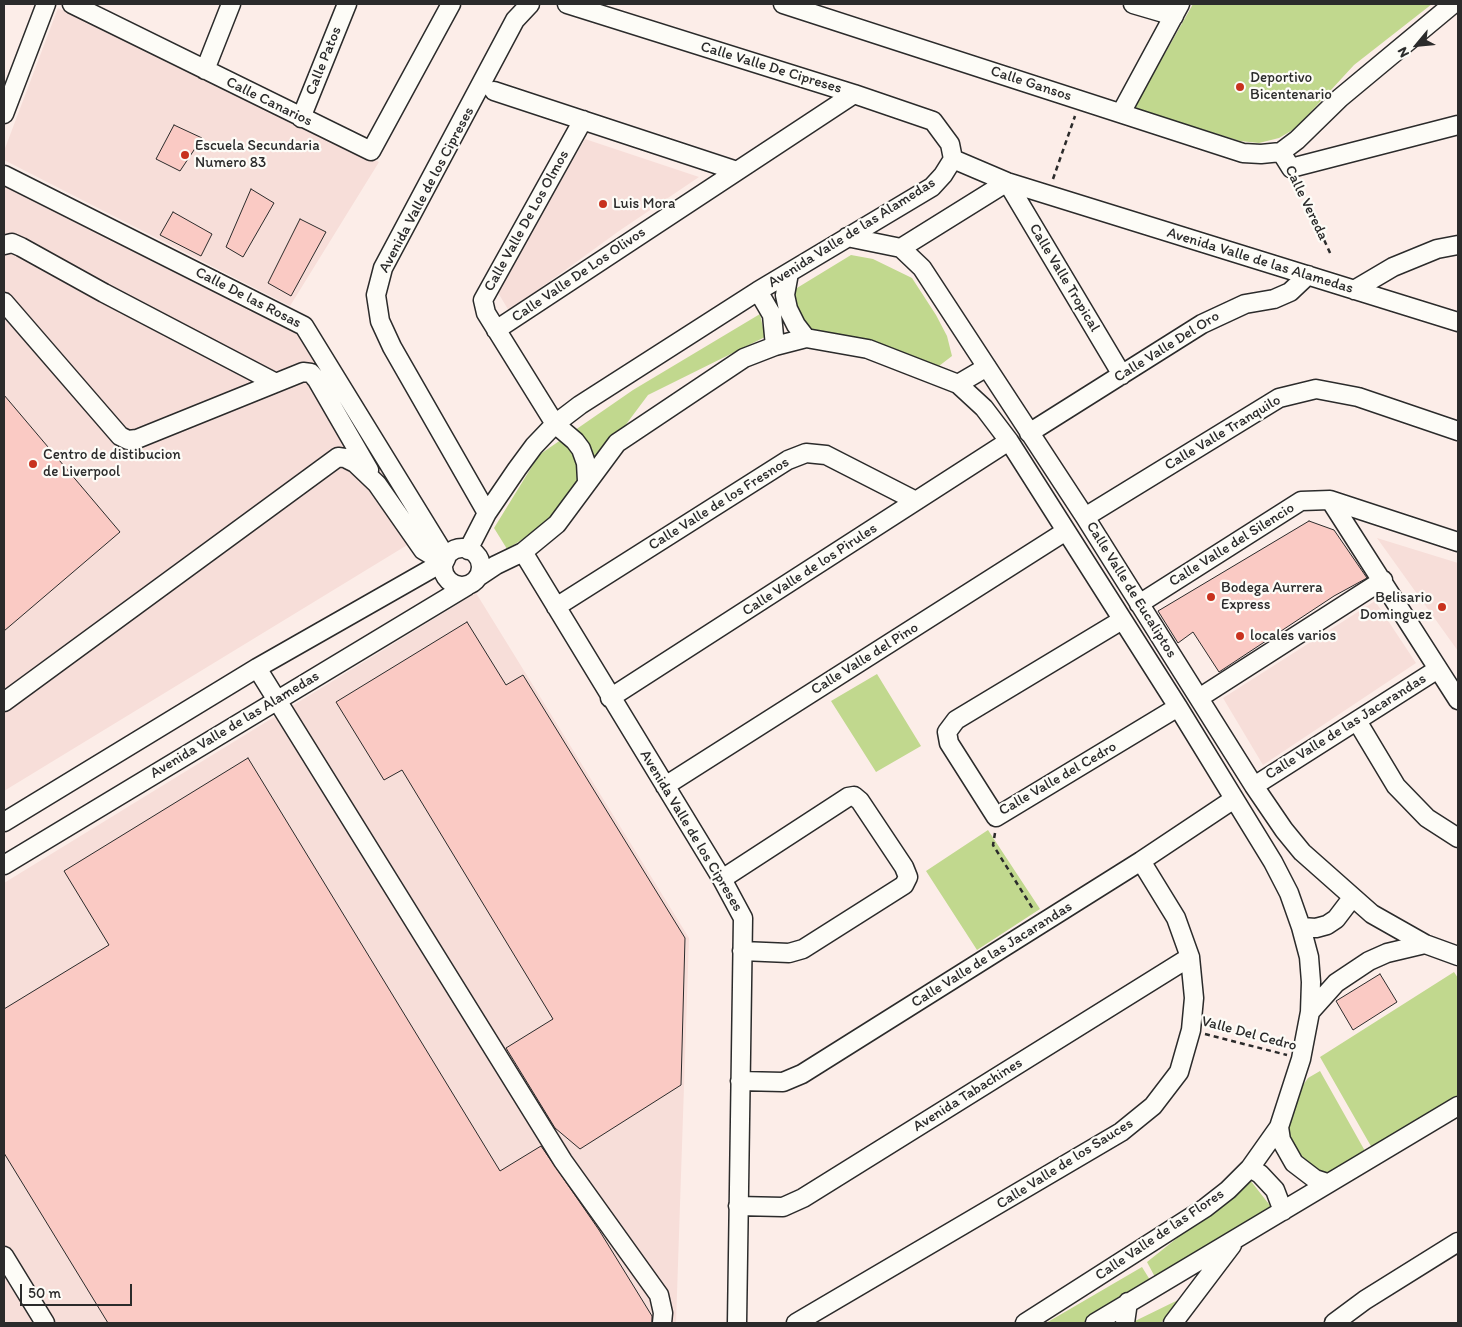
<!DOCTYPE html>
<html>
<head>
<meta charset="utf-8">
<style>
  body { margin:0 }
  #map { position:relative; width:1462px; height:1327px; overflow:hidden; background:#fcede8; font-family:Itim,sans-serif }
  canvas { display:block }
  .frame { position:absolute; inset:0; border:5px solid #2b2b2b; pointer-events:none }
  .north { position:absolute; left:1392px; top:20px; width:50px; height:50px; -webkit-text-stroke:4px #fdfcf7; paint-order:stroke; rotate:242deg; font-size:14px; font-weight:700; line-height:20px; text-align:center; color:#2b2b2b }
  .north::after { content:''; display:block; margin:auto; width:18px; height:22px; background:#2b2b2b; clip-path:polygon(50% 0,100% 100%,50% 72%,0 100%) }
  .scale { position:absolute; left:20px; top:1284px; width:112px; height:22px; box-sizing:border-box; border:2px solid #2b2b2b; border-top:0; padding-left:6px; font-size:15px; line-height:18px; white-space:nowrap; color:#2b2b2b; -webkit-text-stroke:4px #fdfcf7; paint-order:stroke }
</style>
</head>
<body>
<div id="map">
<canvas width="1462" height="1327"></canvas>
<div class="frame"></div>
<div class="north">N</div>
<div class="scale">50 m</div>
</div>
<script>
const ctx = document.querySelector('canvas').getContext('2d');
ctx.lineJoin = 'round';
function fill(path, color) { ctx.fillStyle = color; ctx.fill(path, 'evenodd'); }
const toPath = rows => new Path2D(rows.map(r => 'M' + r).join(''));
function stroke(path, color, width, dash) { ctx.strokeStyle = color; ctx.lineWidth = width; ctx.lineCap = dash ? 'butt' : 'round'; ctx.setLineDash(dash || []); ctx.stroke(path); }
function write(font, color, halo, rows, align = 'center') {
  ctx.font = font + ' Itim,sans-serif'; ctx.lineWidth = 4.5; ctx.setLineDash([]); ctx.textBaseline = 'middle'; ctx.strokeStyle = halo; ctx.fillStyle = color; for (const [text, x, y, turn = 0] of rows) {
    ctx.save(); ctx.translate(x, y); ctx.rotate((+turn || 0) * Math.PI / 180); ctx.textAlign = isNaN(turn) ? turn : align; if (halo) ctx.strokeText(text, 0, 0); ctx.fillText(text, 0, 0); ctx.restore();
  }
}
fill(toPath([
  [58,8,379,162,290,306,4,160,4,151],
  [585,139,699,177,619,231,509,311,497,291],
  [4,183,298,328,422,536,4,791],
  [1377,538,1458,563,1458,651],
  [476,593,689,938,676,1323,4,1323,4,883],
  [1375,601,1416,663,1263,765,1223,698]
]), '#f7ded9');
fill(toPath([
  [1193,4,1432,4,1354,65,1296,128,1279,138,1259,143,1240,141,1134,108],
  [851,255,873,259,912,278,936,315,947,336,952,356,939,366,925,366,802,329,792,291],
  [760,314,765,337,648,395,565,506,536,531,507,549,494,528,539,455,633,390],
  [877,674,921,746,876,772,831,701],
  [988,830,1040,909,977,950,926,871],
  [1454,972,1458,978,1458,1099,1372,1148,1320,1057],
  [1320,1071,1365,1151,1333,1172,1312,1174,1296,1162,1284,1126,1301,1088,1308,1078],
  [1250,1180,1272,1208,1156,1279,1147,1262],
  [1142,1267,1150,1280,1084,1323,1046,1323],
  [1178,1300,1161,1323,1133,1323,1133,1322]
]), '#c1d88e');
const building = toPath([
  [174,125,202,138,180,171,156,159,174,125],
  [251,189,274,203,243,257,226,247,251,189],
  [173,212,212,234,201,256,160,235,173,212],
  [300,219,326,232,291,296,268,283,300,219],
  [4,395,120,532,4,631,4,395],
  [1309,521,1334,530,1367,578,1334,596,1219,672,1193,632,1178,643,1158,611,1309,521],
  [467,622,506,685,523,675,685,938,681,1085,580,1149,555,1128,506,1048,553,1019,402,770,384,780,336,702,467,622],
  [248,758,500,1171,541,1146,599,1230,652,1316,652,1323,108,1323,4,1153,4,1009,109,945,64,871,248,758],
  [1380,974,1397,1002,1353,1030,1336,1001,1380,974]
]);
fill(building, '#facac4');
stroke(building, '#2b2b2b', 1);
const minor = toPath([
  [72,4,371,151,451,4],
  [567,4,854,94,933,121,950,144,953,159],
  [783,4,1243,153,1261,154,1281,152,1297,140,1340,98,1453,4],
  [1133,4,1174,16],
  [205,70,231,4],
  [494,91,737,171],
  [1121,113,1180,4],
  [4,114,46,4],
  [301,118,347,4],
  [583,120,483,300,486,313,555,424,575,441,581,449,586,463,587,481],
  [1281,152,1291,168,1458,125],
  [953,159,1007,182,1458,322],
  [4,175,304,326,446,557],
  [847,237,901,248,922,268,1085,517,1254,786,1284,830,1302,852,1372,914,1425,944,1458,956],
  [4,245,12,243,21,247,104,293,276,383],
  [901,248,1007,182,1122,375],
  [789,273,785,295,788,309,796,325,806,338],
  [1354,290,1393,267,1437,249,1458,245],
  [758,291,772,315,775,346],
  [4,302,120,436,128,440,137,439,303,372,311,373,317,380,369,470],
  [496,330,854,94],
  [958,384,987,367],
  [1029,433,1202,324,1245,304,1274,299,1290,292,1308,275],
  [1330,500,1458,700],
  [487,513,392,347,380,321,376,295,383,268,515,20,530,4],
  [1085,517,1279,398,1316,389,1358,397,1458,431],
  '443 567a19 19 0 1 1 38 0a19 19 0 1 1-38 0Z',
  [468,550,487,513,517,469,534,446,555,424,580,405,758,291,932,187,943,175,953,159],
  [523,552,722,879,743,918,737,1323],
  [478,577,496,565,523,552,557,524,617,443,744,358,775,346,806,338,868,349,958,384,984,408,1009,441,1178,707,1273,862,1289,893,1301,927,1309,957,1311,982,1310,1012,1301,1059,1279,1127,1250,1168,1228,1190,1205,1208,1025,1323],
  [1139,604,1301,501,1330,500,1458,542],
  [556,607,788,460,806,453,826,455,916,501],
  [1122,620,956,720,947,732,949,743,996,817,1178,707],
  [257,668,563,1161,659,1295,663,1313,662,1323],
  [610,698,1009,441],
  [1199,698,1383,580],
  [4,702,338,457,345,458,355,463,377,484,423,550,433,556,446,559],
  [1357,721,1396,786,1427,818,1458,838],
  [665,786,1066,531],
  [1254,786,1438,669],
  [4,822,257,668,445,561],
  [4,865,467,586],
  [722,879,848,797,854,796,860,801,904,867,908,877,904,885,803,949,789,953,742,951],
  [1301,927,1316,928,1327,925,1336,919,1352,898],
  [1310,1012,1336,983,1369,961,1387,953,1425,944],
  [740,1081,783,1082,802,1074,1141,861,1234,799],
  [1279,1127,1281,1140,1294,1163,1315,1179,1327,1183],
  [1250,1168,1260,1174,1275,1190,1283,1211],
  [738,1206,783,1207,803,1198,1190,957],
  [4,1256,45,1323],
  [796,1323,1121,1132,1153,1106,1179,1072,1191,1030,1194,998,1190,957,1176,918,1141,861],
  [1095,1323,1458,1106],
  [1125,1323,1128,1302],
  [1173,1323,1232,1245],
  [1334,1323,1365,1300,1458,1242]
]);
stroke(minor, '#2b2b2b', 21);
stroke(toPath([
  [1053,179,1075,116],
  [1298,183,1331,255],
  [995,833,993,845,1033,909],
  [1205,1034,1287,1055]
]), '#2b2b2b', 2.5, [5, 4]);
stroke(minor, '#fdfcf7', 18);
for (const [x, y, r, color] of [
  [1240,87,5,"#c8321e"],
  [185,155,5,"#c8321e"],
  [603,204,5,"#c8321e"],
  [33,464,5,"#c8321e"],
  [1211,597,5,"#c8321e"],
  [1442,607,5,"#c8321e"],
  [1240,636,5,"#c8321e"]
]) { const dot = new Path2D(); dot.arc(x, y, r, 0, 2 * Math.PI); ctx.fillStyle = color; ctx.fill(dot); stroke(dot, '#fdfcf7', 2); }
write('15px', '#2b2b2b', '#fdfcf7', [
  ["Calle Patos",324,61,-68],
  ["Calle Valle De Cipreses",771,68,17],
  ["Calle Gansos",1031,84,18],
  ["Calle Canarios",269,102,26],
  ["Avenida Valle de los Cipreses",427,190,-62],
  ["Calle Vereda",1306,203,64],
  ["Calle Valle De Los Olmos",527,221,-61],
  ["Avenida Valle de las Alamedas",852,233,-32],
  ["Avenida Valle de las Alamedas",1260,261,17],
  ["Calle Valle De Los Olivos",579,275,-34],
  ["Calle Valle Tropical",1064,278,59],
  ["Calle De las Rosas",248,298,27],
  ["Calle Valle Del Oro",1167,347,-32],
  ["Calle Valle Tranquilo",1223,433,-31],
  ["Calle Valle de los Fresnos",719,504,-32],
  ["Calle Valle del Silencio",1232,545,-32],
  ["Calle Valle de los Pirules",810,570,-33],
  ["Calle Valle de Eucaliptos",1131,590,58],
  ["Calle Valle del Pino",865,659,-32],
  ["Avenida Valle de las Alamedas",235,725,-31],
  ["Calle Valle de las Jacarandas",1346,727,-32],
  ["Calle Valle del Cedro",1058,779,-30],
  ["Avenida Valle de los Cipreses",691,831,59],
  ["Calle Valle de las Jacarandas",992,955,-32],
  ["Valle Del Cedro",1249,1034,15],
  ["Avenida Tabachines",968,1095,-32],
  ["Calle Valle de los Sauces",1065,1164,-32],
  ["Calle Valle de las Flores",1160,1235,-34]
]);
write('15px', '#2b2b2b', '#fdfcf7', [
  ["Deportivo",1250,78],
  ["Bicentenario",1250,95],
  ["Escuela Secundaria",195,146],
  ["Numero 83",195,163],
  ["Luis Mora",613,204],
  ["Centro de distibucion",43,455],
  ["de Liverpool",43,472],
  ["Bodega Aurrera",1221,588],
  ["Express",1221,605],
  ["Belisario",1432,598,"right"],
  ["Dominguez",1432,615,"right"],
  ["locales varios",1250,636]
], 'left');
</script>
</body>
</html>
